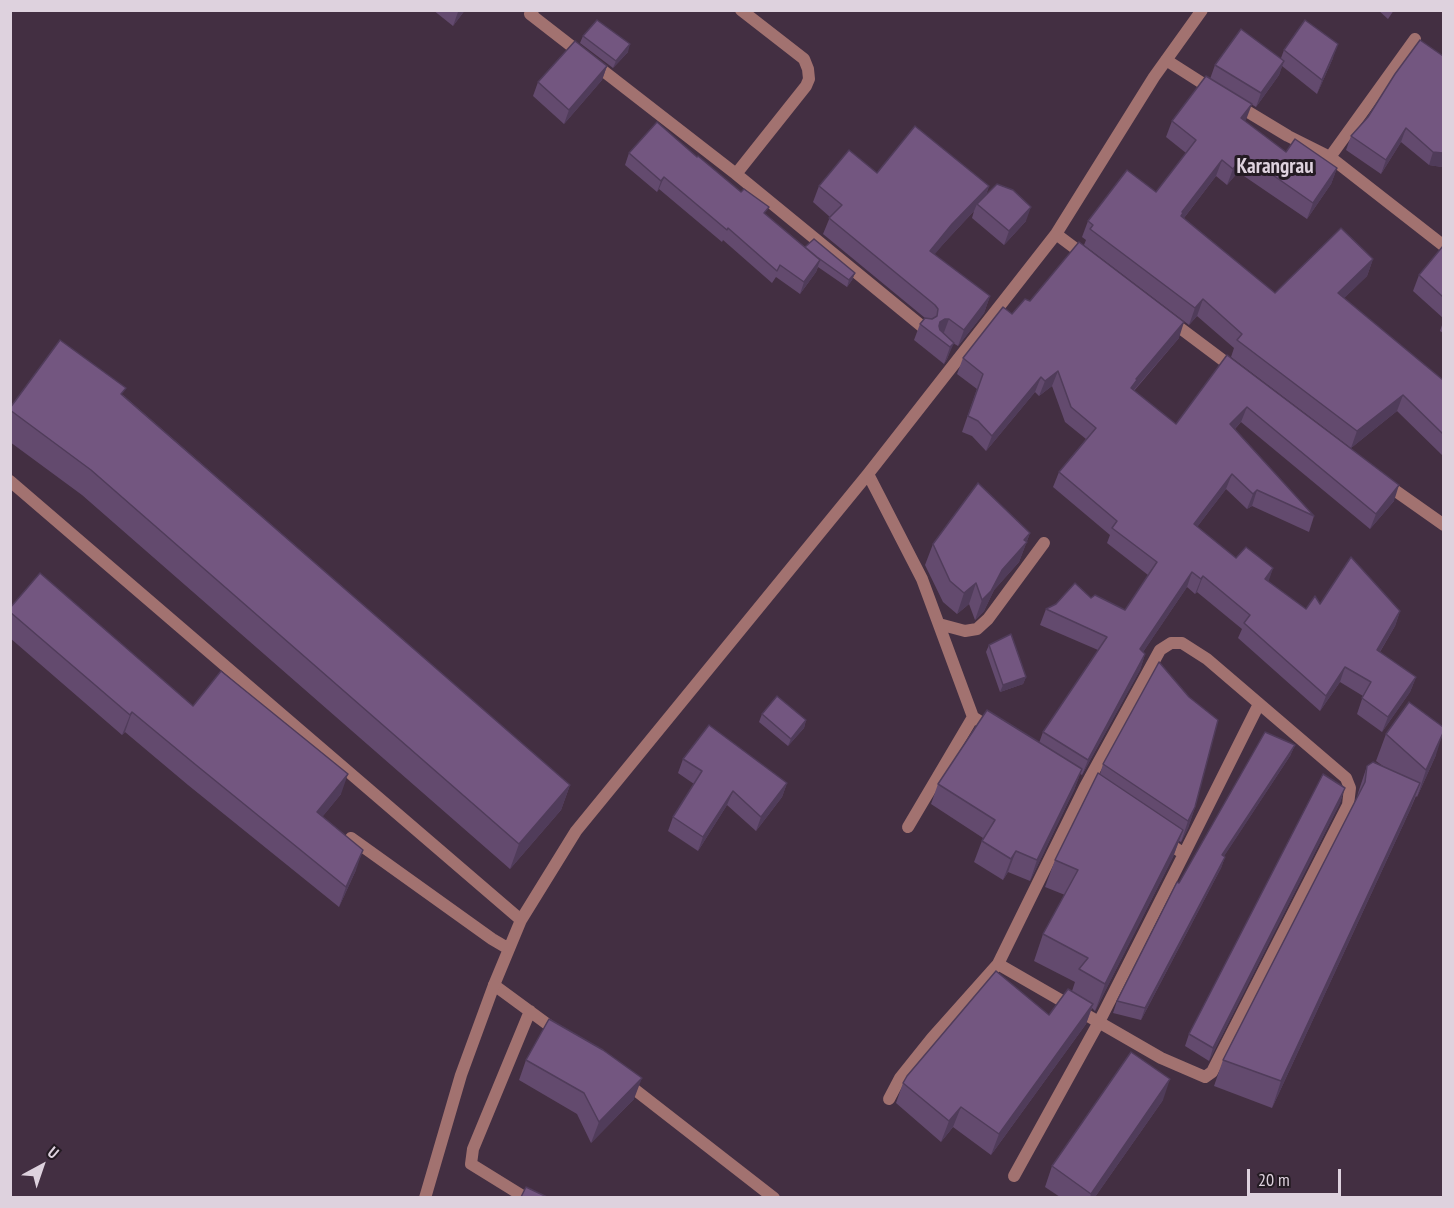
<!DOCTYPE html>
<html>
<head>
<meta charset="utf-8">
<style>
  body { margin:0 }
  #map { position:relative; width:1454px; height:1208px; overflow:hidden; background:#432f42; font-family:"PT Sans Narrow",sans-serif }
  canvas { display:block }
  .frame { position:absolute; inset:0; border:12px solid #ded2de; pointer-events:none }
  .north { position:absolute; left:12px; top:1136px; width:60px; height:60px; -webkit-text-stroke:4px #241b23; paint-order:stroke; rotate:40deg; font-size:16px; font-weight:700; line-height:24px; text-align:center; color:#ded2de }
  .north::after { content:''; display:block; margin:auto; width:21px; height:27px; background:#ded2de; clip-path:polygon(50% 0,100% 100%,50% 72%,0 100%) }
  .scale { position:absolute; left:1247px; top:1169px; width:94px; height:27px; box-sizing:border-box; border:3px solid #ded2de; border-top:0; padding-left:8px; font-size:18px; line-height:21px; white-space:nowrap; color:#ded2de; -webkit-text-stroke:4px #241b23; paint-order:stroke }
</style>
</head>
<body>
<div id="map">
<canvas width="1454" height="1208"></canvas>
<div class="frame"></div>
<div class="north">U</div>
<div class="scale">20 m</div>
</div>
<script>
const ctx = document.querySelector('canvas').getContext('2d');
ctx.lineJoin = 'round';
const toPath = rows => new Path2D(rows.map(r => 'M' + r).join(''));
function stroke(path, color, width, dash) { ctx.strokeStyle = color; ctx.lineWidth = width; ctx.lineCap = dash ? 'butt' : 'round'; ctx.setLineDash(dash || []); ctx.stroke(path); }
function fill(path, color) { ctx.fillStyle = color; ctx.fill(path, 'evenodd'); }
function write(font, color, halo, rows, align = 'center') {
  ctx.font = font + ' "PT Sans Narrow",sans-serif'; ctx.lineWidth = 6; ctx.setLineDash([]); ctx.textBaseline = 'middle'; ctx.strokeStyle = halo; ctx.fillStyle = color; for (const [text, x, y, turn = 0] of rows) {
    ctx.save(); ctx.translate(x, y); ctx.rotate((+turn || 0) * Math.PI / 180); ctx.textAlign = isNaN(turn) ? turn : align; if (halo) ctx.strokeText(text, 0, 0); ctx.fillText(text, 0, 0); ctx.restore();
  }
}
stroke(toPath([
  [494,985,558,1032],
  [625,1082,774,1198],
  [526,1198,471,1164,473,1149,530,1011]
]), '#a27270', 12);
stroke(toPath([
  [533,10,530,14,736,174,924,328],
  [1166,60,1213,90],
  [1235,104,1288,136,1330,157,1444,246],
  [1330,157,1415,39],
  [736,174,806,86,809,79,808,69,804,59,741,10],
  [1056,234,1088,258],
  [1168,319,1236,370],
  [868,474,922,579,973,717,991,728],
  [10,481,521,920],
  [1383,482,1444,525],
  [939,624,965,631,977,629,988,619,1044,543],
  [908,827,973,717],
  [351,838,492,939,509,949],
  [1184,854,1259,704],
  [889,1099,900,1078,932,1038,998,964,1085,787,1160,650,1171,643,1182,643,1207,659,1346,778,1350,788,1348,805,1216,1064,1212,1072,1205,1077,1161,1058,998,964],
  [1014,1176,1099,1022,1184,854,1165,841],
  [425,1198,461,1075,494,985,521,920,576,831,868,474,1056,234,1154,77,1202,10]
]), '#a27270', 12);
fill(toPath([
  [433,10,465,10,453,26],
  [1378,10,1394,10,1388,19],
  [583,36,628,52,613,68,580,43],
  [1284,50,1333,58,1317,94,1282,66,1279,75,1256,107,1251,104,1245,121,1286,152,1337,168,1331,184,1307,219,1238,172,1227,185,1216,176,1184,218,1275,293,1373,259,1367,276,1344,298,1443,380,1443,456,1397,411,1351,448,1231,357,1234,348,1197,316,1189,325,1084,245,1086,240,1082,237,1088,221,1156,192,1186,153,1166,137,1172,121,1210,79,1215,65,1281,58],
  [1443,56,1443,169,1442,167,1429,165,1401,142,1381,174,1346,150,1351,136],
  [607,66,602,80,564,124,533,96,538,82],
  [629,153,697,157,805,247,855,273,852,280,847,287,818,267,816,272,800,294,776,277,772,283,723,240,722,242,659,189,657,192,625,165],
  [877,173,989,186,986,195,1026,221,1004,245,972,218,974,211,946,241,934,254,990,296,984,313,958,346,953,343,947,359,944,364,914,340,920,324,925,318,823,234,830,217,813,202,819,186],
  [1443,246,1443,318,1413,291,1419,275],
  [1030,301,1179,338,1134,391,1176,424,1227,355,1394,501,1370,529,1241,422,1235,429,1314,516,1309,532,1252,506,1247,509,1226,489,1197,527,1236,558,1273,568,1268,581,1306,609,1320,604,1400,611,1395,626,1380,652,1416,677,1410,692,1382,732,1357,714,1363,696,1340,682,1320,711,1238,638,1242,629,1197,592,1195,594,1187,587,1143,652,1145,654,1140,670,1082,775,1080,774,1074,790,1030,881,1008,872,1003,880,974,862,983,838,931,804,938,784,1039,743,1043,732,1098,650,1040,625,1046,609,1091,598,1125,610,1148,575,1107,543,1110,535,1053,487,1059,472,1086,439,1065,422,1052,386,1039,396,1035,392,986,451,972,436,962,432,977,389,957,374,963,358,1012,314],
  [1443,322,1443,333,1440,331],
  [123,395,570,785,561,810,510,869,82,495,10,442,10,408],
  [1030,533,1019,562,994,590,984,611,975,620,969,604,957,614,943,602,925,565,933,544],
  [10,608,193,706,341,794,322,817,356,870,339,907,188,785,125,732,122,735,10,638],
  [989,645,1026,677,1023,684,1000,692,986,652],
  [762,714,806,720,804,728,788,746,759,722],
  [1386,734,1436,755,1417,797,1416,796,1410,810,1272,1108,1214,1086,1223,1060,1357,798,1358,793,1367,766,1383,766,1376,761],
  [1295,745,1290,756,1224,856,1225,857,1221,868,1141,1020,1113,1013,1117,1001,1179,883],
  [683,759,787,783,782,797,756,831,727,805,698,851,668,831,673,817,694,784,678,773],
  [1103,764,1195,807,1188,828,1181,842,1179,841,1173,857,1095,1011,1092,1008,1086,1024,991,1155,953,1127,941,1142,896,1103,903,1083,1049,1015,1072,991,1075,982,1034,961,1043,934,1065,895,1045,887,1055,860,1100,774],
  [1344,790,1340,803,1209,1061,1185,1046,1189,1034],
  [526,1060,634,1099,591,1143,577,1114,519,1080],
  [1163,1100,1095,1197,1060,1197,1045,1187,1052,1166]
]), '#634a6e');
fill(toPath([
  [460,10,465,10,453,26,458,12],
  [630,44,628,52,613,68,616,61],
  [1338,44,1333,58,1317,94,1322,80],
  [1284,61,1279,75,1256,107,1261,93],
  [607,66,602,80,564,124,569,110],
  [1252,104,1246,120,1235,134,1241,118],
  [1406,128,1401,142,1381,174,1386,160],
  [1433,152,1443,153,1443,163,1442,167,1429,165],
  [1244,155,1238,172,1227,185,1233,169],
  [1222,160,1216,176,1180,223,1182,212],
  [1337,168,1331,184,1307,219,1313,203],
  [664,177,659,189,657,192,661,181],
  [989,186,983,203,977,204,974,211,946,241,924,267,930,251,952,224],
  [1031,207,1026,221,1004,245,1009,231],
  [1373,259,1367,276,1332,310,1338,293],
  [820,260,816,272,800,294,804,282],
  [855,273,852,280,847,287,849,280],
  [990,296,984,313,958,346,964,330],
  [1203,299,1197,316,1189,325,1195,308],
  [945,319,949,319,943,335,935,336,940,322],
  [1184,322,1179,338,1133,391,1131,388,1136,379],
  [954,343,947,359,944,364,950,347],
  [1058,371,1052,386,1039,396,1045,381],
  [1041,377,1035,392,986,451,992,436],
  [1403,395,1397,411,1351,448,1357,431],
  [1247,407,1241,422,1225,439,1230,424],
  [1232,474,1226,489,1188,539,1194,524],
  [1399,485,1394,501,1370,529,1376,514],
  [1257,490,1252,506,1247,509,1253,494],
  [1030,533,1019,562,994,590,984,611,975,620,982,600,1002,570],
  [1273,568,1268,583,1265,579],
  [1192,572,1187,587,1135,664,1140,649],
  [1203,576,1197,592,1195,594,1201,579],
  [976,583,969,604,957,614,964,593],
  [1400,611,1395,626,1372,665,1377,650],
  [1145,654,1140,670,1082,775,1088,760],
  [1345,667,1340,682,1320,711,1326,696],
  [1026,677,1023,684,1000,692,1003,685],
  [1416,677,1410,692,1382,732,1388,717],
  [132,712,125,732,122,735,130,715],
  [806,720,804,728,788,746,791,739],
  [1443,733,1436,755,1417,797,1426,770],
  [1295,745,1290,756,1217,867,1222,855],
  [1082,769,1074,790,1030,881,1037,860],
  [348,774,341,794,310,832,317,812],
  [787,783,782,797,756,831,761,817],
  [1420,783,1410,810,1272,1108,1281,1081],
  [570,785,561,810,510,869,519,844],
  [1344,790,1340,803,1209,1061,1213,1048],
  [733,791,727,805,698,851,703,837],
  [1195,807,1188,828,1181,842,1188,821],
  [1183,830,1173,857,1095,1011,1105,984],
  [363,850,356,870,339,907,346,887],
  [1016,851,1008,872,1003,880,1011,859],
  [1225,857,1221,868,1141,1020,1145,1008],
  [1093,1004,1086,1024,991,1155,999,1134],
  [642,1078,634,1099,591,1143,599,1122],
  [1170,1079,1163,1100,1095,1197,1090,1197,1091,1194],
  [961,1107,953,1127,941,1142,949,1121]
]), '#503c5a');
const building = toPath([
  [597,20,630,44,616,61,583,36,597,20],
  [1305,20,1338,44,1322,80,1284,50,1305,20],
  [1241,29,1284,61,1261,93,1215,65,1241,29],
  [1420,40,1443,56,1443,153,1433,152,1406,128,1386,160,1351,136,1368,117,1395,74,1420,40],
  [575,41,607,66,569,110,538,82,575,41],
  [1206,76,1252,104,1241,118,1286,152,1295,139,1337,168,1313,203,1244,155,1233,169,1222,160,1182,212,1183,213,1181,216,1275,293,1341,228,1373,259,1338,293,1443,380,1443,434,1403,395,1357,431,1237,340,1242,334,1203,299,1195,308,1090,229,1093,225,1088,221,1127,170,1156,192,1196,140,1172,121,1206,76],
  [657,122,697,157,698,156,741,192,744,189,769,207,764,213,820,260,804,282,780,265,777,271,728,228,727,230,664,177,661,181,629,153,657,122],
  [915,126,989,186,952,224,930,251,990,296,964,330,949,319,945,319,940,322,939,326,940,330,954,343,950,347,920,324,925,318,932,319,937,316,938,309,935,305,829,218,842,205,819,186,849,150,877,173,915,126],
  [997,184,1013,190,1031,207,1009,231,977,204,997,184],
  [814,239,855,273,849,280,817,257,805,247,814,239],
  [1079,242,1184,322,1136,379,1137,380,1131,388,1176,424,1227,355,1399,485,1376,514,1247,407,1230,424,1314,516,1257,490,1253,494,1232,474,1194,524,1236,558,1246,547,1273,568,1265,579,1306,609,1315,596,1320,604,1351,557,1400,611,1377,650,1416,677,1388,717,1362,698,1371,682,1345,667,1326,696,1244,623,1250,615,1203,576,1201,579,1192,572,1140,649,1145,654,1088,760,1043,732,1107,637,1046,609,1056,604,1075,583,1091,598,1095,595,1125,610,1157,562,1112,528,1117,521,1059,472,1096,428,1071,407,1058,371,1045,381,1041,377,992,436,978,421,968,416,983,374,963,358,1003,307,1012,314,1025,299,1030,301,1079,242],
  [1443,246,1443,297,1419,275,1443,246],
  [60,340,126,388,121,394,570,785,519,844,91,470,10,410,10,408,60,340],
  [978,483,1030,533,1024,540,1027,542,1002,570,991,591,982,600,976,583,964,593,950,581,933,544,978,483],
  [40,573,193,706,221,671,348,774,317,812,363,850,346,887,196,765,132,712,130,715,10,612,10,608,40,573],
  [1011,634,1026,677,1003,685,989,645,1011,634],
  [1159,662,1189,697,1218,720,1195,807,1188,821,1103,764,1159,662],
  [777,696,806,720,791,739,762,714,777,696],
  [1409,702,1443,727,1443,733,1426,770,1386,734,1409,702],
  [987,710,1082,769,1037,860,1016,851,1011,859,982,841,995,820,938,784,987,710],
  [709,725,787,783,761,817,733,791,703,837,673,817,702,771,683,759,709,725],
  [1265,732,1295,745,1222,855,1225,857,1145,1008,1117,1001,1177,882,1179,883,1265,732],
  [1373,762,1420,783,1281,1081,1223,1060,1365,782,1367,766,1373,762],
  [1098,773,1183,830,1105,984,1079,969,1088,958,1043,934,1078,870,1055,860,1098,773],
  [1323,774,1345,788,1344,790,1213,1048,1189,1034,1323,774],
  [996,971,1049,1015,1068,989,1093,1004,999,1134,961,1107,949,1121,903,1083,907,1076,996,971],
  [549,1019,603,1050,642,1078,599,1122,584,1093,526,1060,549,1019],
  [1131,1052,1170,1079,1091,1194,1052,1166,1131,1052],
  [526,1187,547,1197,521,1197,526,1187]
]);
fill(building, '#735680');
stroke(building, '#503c5a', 1.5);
write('bold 21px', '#ded2de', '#241b23', [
  ["Karangrau",1275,167]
]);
</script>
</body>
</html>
